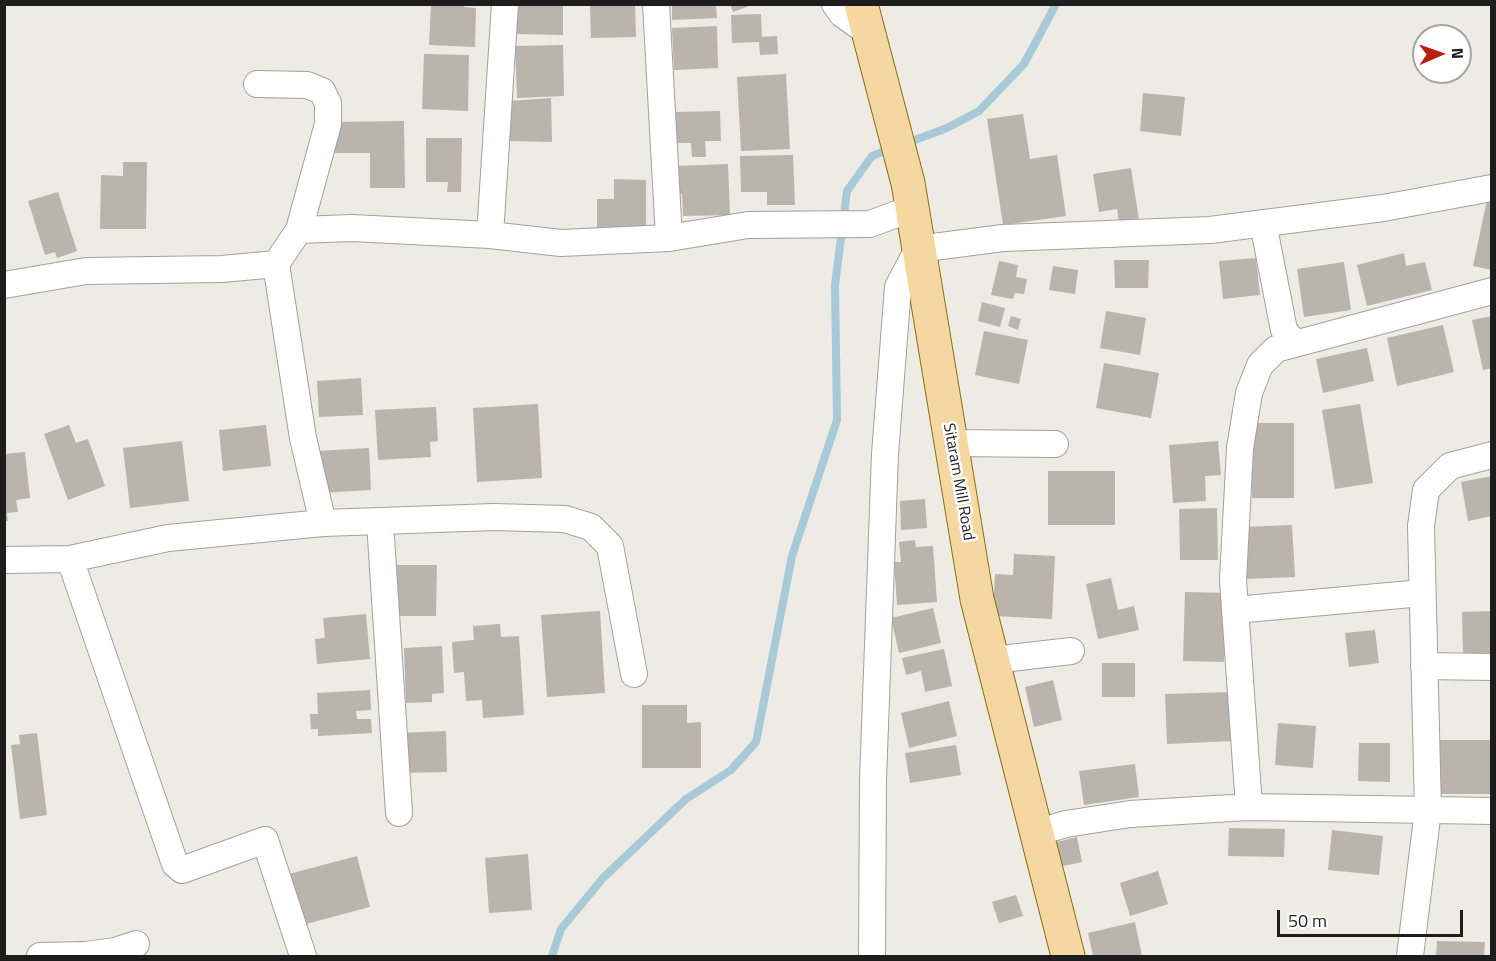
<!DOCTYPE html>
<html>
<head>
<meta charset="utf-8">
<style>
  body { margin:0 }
  #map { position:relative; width:1496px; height:961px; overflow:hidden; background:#edebe3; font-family:"Titillium Web",sans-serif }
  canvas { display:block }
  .frame { position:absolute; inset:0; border:6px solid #1d1d1d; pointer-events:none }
  .north { position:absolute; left:1412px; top:24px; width:60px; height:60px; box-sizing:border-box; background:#fff; border:2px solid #a5a5a5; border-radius:50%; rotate:88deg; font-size:16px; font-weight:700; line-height:24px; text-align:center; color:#1d1d1d }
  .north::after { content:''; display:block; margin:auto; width:21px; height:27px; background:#bc1e0e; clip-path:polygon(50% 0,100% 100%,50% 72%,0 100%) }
  .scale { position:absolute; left:1277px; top:910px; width:186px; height:27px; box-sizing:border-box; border:3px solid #1d1d1d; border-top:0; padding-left:8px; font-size:18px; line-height:21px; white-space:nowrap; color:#1d1d1d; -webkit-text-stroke:4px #fff; paint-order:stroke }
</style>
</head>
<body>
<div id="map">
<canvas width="1496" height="961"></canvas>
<div class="frame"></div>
<div class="north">N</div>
<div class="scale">50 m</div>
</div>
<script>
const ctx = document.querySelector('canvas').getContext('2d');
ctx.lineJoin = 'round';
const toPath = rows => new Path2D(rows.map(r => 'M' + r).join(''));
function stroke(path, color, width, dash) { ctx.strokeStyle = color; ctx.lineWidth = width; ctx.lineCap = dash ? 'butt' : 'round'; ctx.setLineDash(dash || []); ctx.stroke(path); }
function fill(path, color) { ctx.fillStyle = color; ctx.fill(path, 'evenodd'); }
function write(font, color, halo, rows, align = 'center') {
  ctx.font = font + ' "Titillium Web",sans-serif'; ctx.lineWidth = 5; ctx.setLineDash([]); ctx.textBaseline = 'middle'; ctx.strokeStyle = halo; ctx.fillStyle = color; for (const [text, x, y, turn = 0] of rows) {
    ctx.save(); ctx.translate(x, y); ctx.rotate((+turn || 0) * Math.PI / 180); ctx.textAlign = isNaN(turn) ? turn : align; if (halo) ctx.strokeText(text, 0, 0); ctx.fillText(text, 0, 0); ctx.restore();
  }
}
stroke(toPath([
  [904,144,947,128,979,111,1024,64,1056,4],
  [552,956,561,929,603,878,686,799,731,770,756,742,792,556,837,420,835,285,847,191,872,156,890,149]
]), '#a7c9d8', 8);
fill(toPath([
  [431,4,464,4,464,7,476,8,475,47,429,45],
  [517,4,563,4,563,35,515,34],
  [730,4,752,4,752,5,733,12],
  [590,5,635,5,636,37,591,38],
  [672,5,716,5,717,18,672,20],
  [761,14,762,37,777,36,778,54,760,55,759,42,732,43,731,15],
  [717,26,718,68,674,70,672,28],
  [563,45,564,96,517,98,515,46],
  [424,54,469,55,468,111,422,109],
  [786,74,790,149,741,151,737,77],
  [1143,93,1185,97,1181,136,1140,131],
  [551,98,552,142,508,141,509,101],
  [720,111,721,141,705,141,706,157,692,157,691,143,676,143,676,112],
  [1023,114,1030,159,1057,155,1066,216,1003,225,987,119],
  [404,121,405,188,370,188,370,153,335,153,335,122],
  [426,138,462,138,461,192,447,192,448,182,426,182],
  [793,155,795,205,767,205,767,192,741,192,740,156],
  [123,162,147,162,146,229,100,229,101,175,123,176],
  [728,164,730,215,683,216,682,194,676,194,675,166],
  [1131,168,1139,220,1119,223,1117,209,1099,212,1093,174],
  [614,179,646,180,646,233,597,232,597,199,614,199],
  [58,192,77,251,57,258,55,252,45,255,28,201],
  [1487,200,1492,201,1492,270,1473,266],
  [1404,253,1406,266,1425,262,1432,290,1367,306,1357,265],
  [1256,258,1260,295,1223,299,1219,261],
  [1114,260,1149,260,1148,288,1115,288],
  [999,261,1018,265,1016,277,1027,279,1024,294,1015,293,1013,299,991,295],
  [1344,262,1351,310,1304,317,1297,269],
  [1053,266,1078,270,1075,294,1049,290],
  [982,302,1005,308,1000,327,978,321],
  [1106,311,1146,318,1140,355,1100,348],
  [1011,316,1021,319,1018,330,1008,326],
  [1492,316,1492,368,1483,370,1472,320],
  [1443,325,1454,372,1397,386,1387,338],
  [984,331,1028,340,1019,384,975,375],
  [1367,348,1374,381,1323,393,1316,359],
  [1104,363,1159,373,1151,418,1096,408],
  [361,378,363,415,319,417,317,381],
  [538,404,542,478,477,482,473,408],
  [1360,404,1373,483,1335,489,1322,410],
  [436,407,438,441,430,442,431,457,378,460,375,410],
  [1252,423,1294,423,1294,498,1252,498],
  [69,425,76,443,88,439,105,486,68,500,44,434],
  [266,425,271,466,223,471,219,430],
  [182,441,189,501,130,508,123,448],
  [1218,441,1221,475,1205,476,1206,501,1173,503,1169,445],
  [369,448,371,490,319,493,317,451],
  [25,452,30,498,16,500,18,512,7,513,8,521,4,521,4,454],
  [1048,471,1115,471,1115,525,1048,525],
  [1492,476,1492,516,1468,521,1461,482],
  [925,499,927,528,901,530,900,501],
  [1217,508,1218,560,1180,560,1179,509],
  [1292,525,1295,577,1244,579,1242,527],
  [915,540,916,547,933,546,937,602,897,605,894,562,901,562,899,542],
  [1014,554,1055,556,1052,619,993,616,995,574,1013,575],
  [394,565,437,565,436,616,394,616],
  [1111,578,1118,610,1134,606,1139,630,1098,639,1086,584],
  [1185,592,1225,593,1224,662,1183,661],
  [933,608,941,643,899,653,891,618],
  [600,611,605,693,547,697,541,615],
  [1492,611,1492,655,1463,656,1462,612],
  [366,614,370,659,317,664,315,639,325,638,323,618],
  [500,624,501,637,519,636,524,715,483,718,482,700,466,701,464,672,454,673,452,642,474,640,473,626],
  [1375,630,1379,663,1349,667,1345,633],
  [442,646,444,693,432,694,432,702,406,703,404,648],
  [944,649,952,686,925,692,921,671,906,675,902,658],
  [1102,663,1135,663,1135,697,1102,697],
  [1053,680,1062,720,1034,727,1025,687],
  [370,690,371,710,356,711,357,719,371,719,372,733,318,736,318,729,311,729,310,714,318,714,317,693],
  [1232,692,1233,741,1167,744,1165,694],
  [949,701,957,736,909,748,901,713],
  [642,705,687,705,687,723,701,722,701,768,642,768],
  [1278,723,1316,726,1313,768,1275,765],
  [446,731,447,772,400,773,399,733],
  [37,733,47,815,20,819,11,745,20,744,19,735],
  [1438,740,1491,740,1490,794,1438,794],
  [1359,743,1390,743,1390,782,1358,781],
  [956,745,961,775,910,783,905,753],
  [1135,764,1139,797,1084,805,1079,771],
  [1229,828,1285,829,1284,857,1228,856],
  [1332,830,1383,836,1379,875,1328,870],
  [1077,837,1082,862,1054,868,1049,844],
  [528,854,532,910,489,913,485,858],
  [357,856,370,907,302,925,289,874],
  [1158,871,1168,904,1130,916,1120,883],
  [1016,895,1023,916,999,923,992,902],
  [1135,922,1142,956,1093,956,1088,933],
  [1437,941,1485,942,1484,956,1436,956]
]), '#bab4ad');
const minor = toPath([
  [656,4,669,238],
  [835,4,842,14,866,31],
  [257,84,307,85,322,91,328,103,328,124,299,230],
  [1263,223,1284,330,1295,344],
  [490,235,505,4],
  [4,285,86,271,222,269,276,264],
  [951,443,1055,444],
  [380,522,399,813],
  [323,523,303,438,276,264,299,230,352,228,490,235,561,243,669,238,748,225,870,224,913,208],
  [70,559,175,864,182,870,265,840,303,956],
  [4,560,70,559,168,538,323,523,494,517,565,519,591,527,610,546,634,674],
  [1235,610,1422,593],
  [993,660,1071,651],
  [1424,666,1492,667],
  [1249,807,1233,580,1240,448,1249,393,1260,365,1276,349,1492,291],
  [1035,833,1066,824,1130,814,1249,807,1492,811],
  [40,956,86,955,115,951,136,944],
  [872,956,873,780,885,454,898,287,918,249,1003,238,1210,230,1383,208,1492,188],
  [1410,956,1428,810,1421,526,1426,490,1450,466,1492,455]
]);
const major = toPath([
  [861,4,908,183,977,599,1068,956]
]);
stroke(minor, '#a1a1a1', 28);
stroke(major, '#8c6c0a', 35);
stroke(minor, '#fff', 26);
stroke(major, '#f5d8a1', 33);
write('16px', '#1d1d1d', '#fff', [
  ["Sitaram Mill Road",958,482,80]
]);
</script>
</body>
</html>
